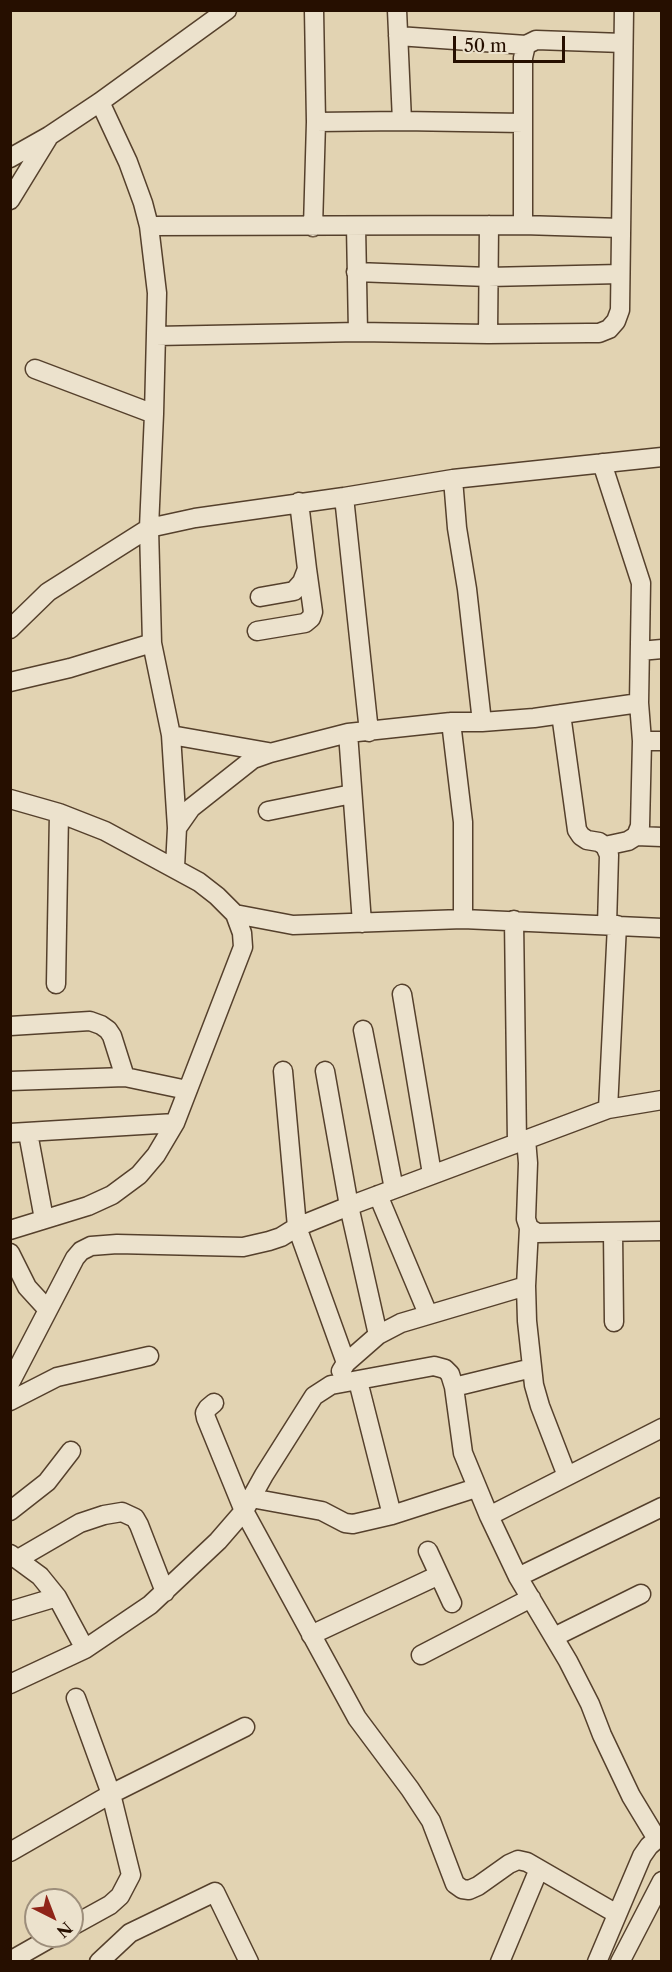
<!DOCTYPE html>
<html>
<head>
<meta charset="utf-8">
<style>
  body { margin:0 }
  #map { position:relative; width:672px; height:1972px; overflow:hidden; background:#e2d3b2; font-family:"Libre Caslon Text",serif }
  canvas { display:block }
  .frame { position:absolute; inset:0; border:12px solid #260f00; pointer-events:none }
  .north { position:absolute; left:24px; top:1888px; width:60px; height:60px; box-sizing:border-box; background:#ece2cd; border:2px solid #9d8e7b; border-radius:50%; rotate:138deg; font-size:16px; font-weight:700; line-height:24px; text-align:center; color:#260f00 }
  .north::after { content:''; display:block; margin:auto; width:21px; height:27px; background:#8f2418; clip-path:polygon(50% 0,100% 100%,50% 72%,0 100%) }
  .scale { position:absolute; left:453px; top:36px; width:112px; height:27px; box-sizing:border-box; border:3px solid #260f00; border-top:0; padding-left:8px; font-size:18px; line-height:21px; white-space:nowrap; color:#260f00; -webkit-text-stroke:4px #ece2cd; paint-order:stroke }
</style>
</head>
<body>
<div id="map">
<canvas width="672" height="1972"></canvas>
<div class="frame"></div>
<div class="north">N</div>
<div class="scale">50 m</div>
</div>
<script>
const ctx = document.querySelector('canvas').getContext('2d');
ctx.lineJoin = 'round';
const toPath = rows => new Path2D(rows.map(r => 'M' + r).join(''));
function stroke(path, color, width, dash) { ctx.strokeStyle = color; ctx.lineWidth = width; ctx.lineCap = dash ? 'butt' : 'round'; ctx.setLineDash(dash || []); ctx.stroke(path); }
const minor = toPath([
  [397,10,402,121],
  [398,36,526,45],
  [100,102,128,162,143,203,149,226,157,293,154,414,149,528,152,643,171,735,177,828,175,867],
  [316,122,402,121,523,123],
  [10,158,49,136,100,102,227,10],
  [10,200,48,138],
  [523,225,523,58,526,45,536,40,623,43],
  [149,226,523,225,621,228],
  [356,226,358,332],
  [313,227,316,122,314,10],
  [356,272,488,277,620,274],
  [488,334,489,225],
  [156,336,358,332,488,334,588,333,599,333,609,329,616,321,620,310,624,10],
  [35,369,154,414],
  [602,463,641,583,639,703,642,741,640,826,636,836,628,841,605,846],
  [453,479,457,528,467,589,482,722],
  [344,497,369,732],
  [260,597,294,591,302,582,307,569,299,502],
  [10,629,48,592,149,528,195,518,344,497,453,479,662,457],
  [257,631,305,623,311,618,313,612,307,569],
  [640,651,662,649],
  [10,682,70,668,152,643],
  [561,714,577,830,581,836,587,840,599,842,605,846,609,855,607,925],
  [451,722,463,822,463,919],
  [348,733,362,923],
  [171,735,268,752],
  [642,741,662,741],
  [10,799,59,813,105,831,199,882,217,896,235,914,242,933,243,947,175,1123,156,1155,139,1175,112,1195,88,1206,10,1230],
  [268,811,352,794],
  [177,828,191,808,253,759,270,753,348,733,451,722,482,722,534,718,639,703],
  [636,836,662,837],
  [235,914,293,925,463,919,662,928],
  [514,920,517,1143],
  [56,984,59,813],
  [402,994,432,1174],
  [10,1026,90,1021,101,1025,108,1030,112,1036,125,1077],
  [363,1030,394,1189],
  [283,1071,297,1227,346,1363],
  [325,1071,349,1206,378,1335],
  [10,1081,125,1077,187,1090],
  [608,1109,617,925],
  [10,1133,175,1123],
  [28,1133,44,1219],
  [526,1139,528,1163,526,1219,529,1228,537,1233,662,1231],
  [378,1195,428,1314],
  [529,1228,526,1286,527,1321,534,1385,540,1406,567,1476],
  [613,1232,614,1322],
  [10,1253,27,1287,48,1310],
  [341,1371,346,1363,378,1335,401,1323,526,1286],
  [358,1381,392,1515],
  [10,1383,75,1258,81,1251,91,1246,117,1244,243,1247,269,1241,281,1237,297,1227,349,1206,608,1109,662,1100],
  [454,1387,532,1368],
  [10,1401,57,1377,149,1356],
  [214,1403,208,1408,205,1413,206,1418,244,1511,357,1718,410,1789,431,1821,455,1884,462,1889,469,1890,478,1886,509,1864,518,1860,527,1862,617,1914],
  [251,1498,322,1511,345,1523,353,1524,392,1515,476,1488],
  [10,1511,47,1482,71,1451],
  [489,1516,662,1428],
  [428,1551,452,1603],
  [10,1554,40,1576,57,1597,85,1649,150,1605,218,1541,244,1511,264,1475,314,1396,331,1385,434,1366,445,1369,450,1374,454,1387,463,1453,489,1516,518,1577,568,1661,590,1704,602,1735,631,1796,657,1839,662,1838],
  [18,1559,80,1523,104,1515,122,1512,135,1518,139,1525,165,1592],
  [518,1577,662,1507],
  [10,1611,57,1597],
  [311,1635,439,1575],
  [554,1637,641,1594],
  [421,1655,531,1598],
  [10,1684,85,1649],
  [10,1852,111,1794,245,1727],
  [72,1926,110,1905,120,1896,131,1875,111,1794,76,1698],
  [10,1961,54,1936],
  [99,1962,130,1933,215,1892,249,1962],
  [500,1962,539,1869],
  [597,1962,642,1856,649,1846,657,1839],
  [620,1962,662,1881]
]);
stroke(minor, '#55402c', 21);
stroke(minor, '#ece2cd', 18);
</script>
</body>
</html>
